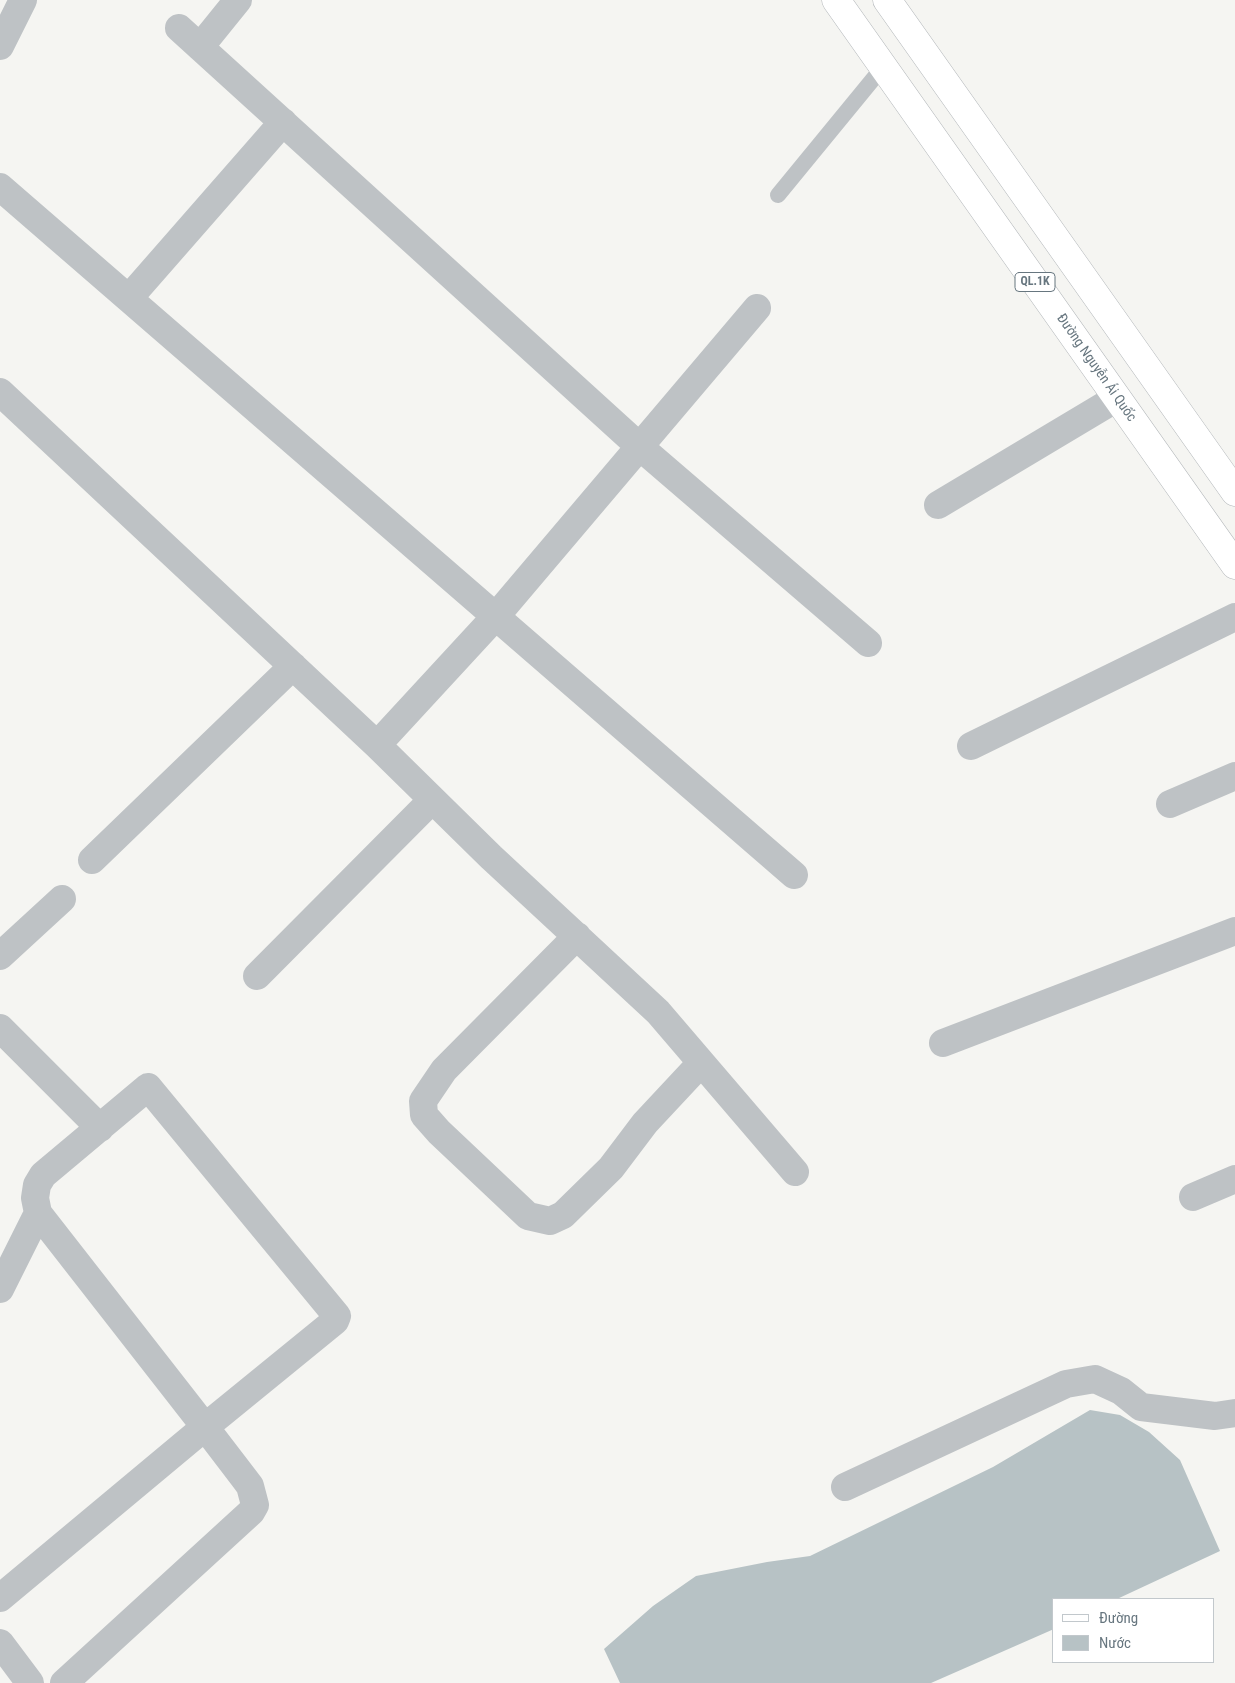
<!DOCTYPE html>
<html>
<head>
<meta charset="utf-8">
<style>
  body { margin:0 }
  #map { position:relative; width:1235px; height:1683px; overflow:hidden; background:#f5f5f2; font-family:"Roboto Condensed",sans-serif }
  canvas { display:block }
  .legend { position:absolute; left:1052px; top:1598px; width:162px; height:65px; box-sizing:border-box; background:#fff; border:1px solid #c2c8cc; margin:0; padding:6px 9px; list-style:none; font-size:15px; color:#67767f }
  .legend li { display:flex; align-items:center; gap:10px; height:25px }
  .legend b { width:25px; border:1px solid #c2c8cc }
</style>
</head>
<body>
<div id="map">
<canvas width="1235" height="1683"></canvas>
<ul class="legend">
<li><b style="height:6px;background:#fff"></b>Đường</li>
<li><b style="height:14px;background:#b7c2c5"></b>Nước</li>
</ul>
</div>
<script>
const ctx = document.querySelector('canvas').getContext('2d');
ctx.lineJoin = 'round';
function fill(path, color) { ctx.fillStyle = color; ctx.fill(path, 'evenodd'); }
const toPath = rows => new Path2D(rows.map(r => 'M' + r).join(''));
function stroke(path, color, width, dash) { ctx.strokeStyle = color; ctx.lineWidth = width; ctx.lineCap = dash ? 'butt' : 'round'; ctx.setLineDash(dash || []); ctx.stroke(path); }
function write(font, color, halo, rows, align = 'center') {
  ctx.font = font + ' "Roboto Condensed",sans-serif'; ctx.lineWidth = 5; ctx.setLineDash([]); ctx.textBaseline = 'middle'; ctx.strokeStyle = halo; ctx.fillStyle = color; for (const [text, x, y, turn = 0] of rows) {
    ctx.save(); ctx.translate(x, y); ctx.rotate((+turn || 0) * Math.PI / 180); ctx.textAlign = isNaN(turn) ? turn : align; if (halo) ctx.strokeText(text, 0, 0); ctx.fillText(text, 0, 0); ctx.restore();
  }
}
fill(toPath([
  [1090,1410,1120,1415,1149,1432,1180,1460,1220,1551,1117,1599,1054,1599,1054,1629,931,1683,620,1683,604,1649,653,1606,696,1576,767,1562,810,1556,993,1467]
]), '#b7c2c5');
const primary = toPath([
  [836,0,1235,565],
  [887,0,1235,492]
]);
stroke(primary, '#b2b6b9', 29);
stroke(toPath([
  [778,195,883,67]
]), '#bec2c5', 16);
stroke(toPath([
  [179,28,640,447,868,643],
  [0,46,23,0],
  [200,47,238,0],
  [0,187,794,875],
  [129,298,283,122],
  [0,392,377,745,491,857,658,1012,795,1172],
  [938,505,1117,398],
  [377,745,496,616,757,308],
  [971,746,1235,617],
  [1170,804,1235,776],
  [92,860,293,666],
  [577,936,444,1070,423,1101,424,1115,439,1132,528,1216,550,1221,563,1215,611,1168,645,1123,701,1063],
  [0,956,62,899],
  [257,976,432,800],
  [0,1028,100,1128],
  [943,1043,1235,931],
  [1193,1197,1235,1179],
  [0,1289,38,1213],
  [845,1487,1066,1384,1095,1379,1121,1391,1141,1407,1215,1416,1235,1413],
  [0,1598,205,1427,335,1321,337,1316,148,1087,43,1175,37,1185,35,1198,38,1213,205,1427,244,1478,250,1486,255,1505,251,1512,64,1683],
  [0,1643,30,1683]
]), '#bec2c5', 28);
stroke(primary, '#fff', 28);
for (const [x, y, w] of [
  [1035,282,40]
]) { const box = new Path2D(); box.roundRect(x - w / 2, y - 9.5, w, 19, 4); ctx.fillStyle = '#fff'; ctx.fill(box); stroke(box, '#67767f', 1); }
write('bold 12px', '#67767f', null, [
  ["QL.1K",1035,282]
]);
write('14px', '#67767f', '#fff', [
  ["Đường Nguyễn Ái Quốc",1096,368,55]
]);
</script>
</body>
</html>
